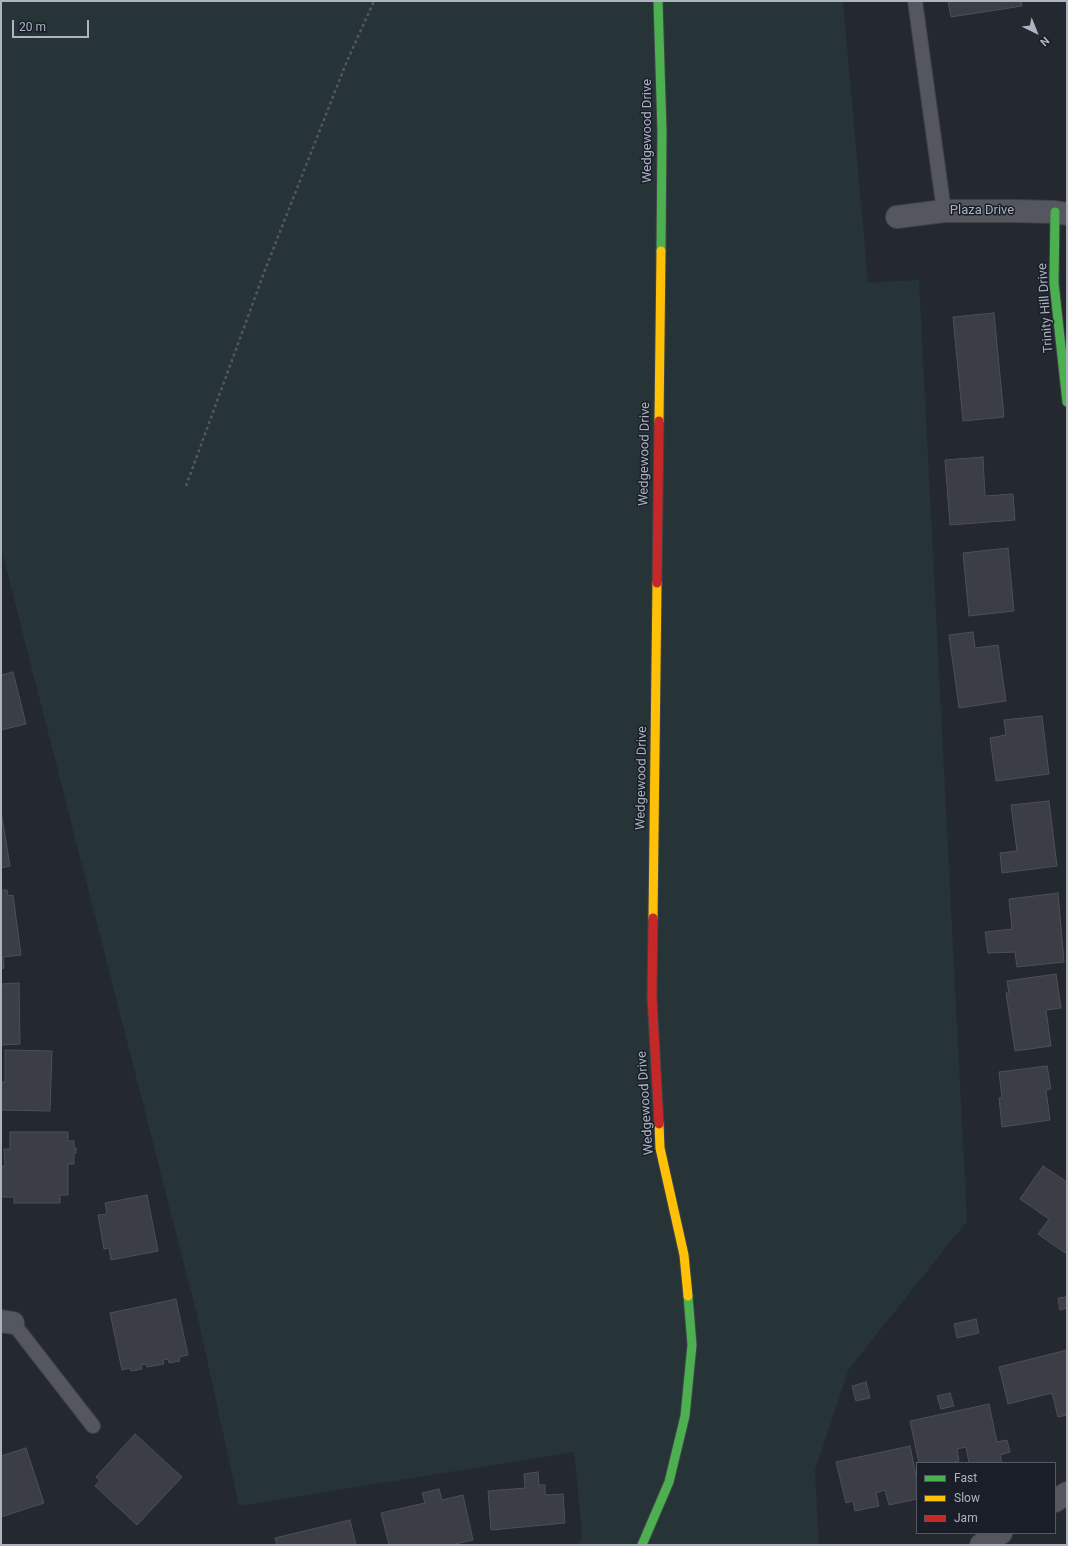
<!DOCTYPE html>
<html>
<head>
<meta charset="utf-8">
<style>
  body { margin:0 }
  #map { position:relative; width:1068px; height:1546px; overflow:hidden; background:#24282f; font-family:Roboto,sans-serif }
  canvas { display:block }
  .frame { position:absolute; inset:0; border:2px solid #adb3c1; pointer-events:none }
  .legend { position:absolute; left:916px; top:1462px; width:140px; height:72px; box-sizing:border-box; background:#191e28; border:1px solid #545a65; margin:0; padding:5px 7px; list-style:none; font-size:12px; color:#adb3c1 }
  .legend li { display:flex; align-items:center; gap:8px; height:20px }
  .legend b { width:20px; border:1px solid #545a65 }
  .north { position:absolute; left:1016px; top:12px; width:40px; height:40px; -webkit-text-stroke:3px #191e28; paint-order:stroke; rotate:137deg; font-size:11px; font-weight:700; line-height:16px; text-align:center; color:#adb3c1 }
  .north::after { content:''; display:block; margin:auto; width:14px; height:18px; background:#adb3c1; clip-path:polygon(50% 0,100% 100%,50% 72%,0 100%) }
  .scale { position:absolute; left:12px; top:20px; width:77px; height:18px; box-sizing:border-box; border:2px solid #adb3c1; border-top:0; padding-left:5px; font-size:12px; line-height:14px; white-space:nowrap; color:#adb3c1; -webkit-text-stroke:3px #191e28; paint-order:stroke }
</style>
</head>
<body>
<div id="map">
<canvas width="1068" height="1546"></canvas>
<div class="frame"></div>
<ul class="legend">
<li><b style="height:5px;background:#4caf50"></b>Fast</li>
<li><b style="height:5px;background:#ffc107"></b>Slow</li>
<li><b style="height:5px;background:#c62828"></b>Jam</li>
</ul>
<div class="north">N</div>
<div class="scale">20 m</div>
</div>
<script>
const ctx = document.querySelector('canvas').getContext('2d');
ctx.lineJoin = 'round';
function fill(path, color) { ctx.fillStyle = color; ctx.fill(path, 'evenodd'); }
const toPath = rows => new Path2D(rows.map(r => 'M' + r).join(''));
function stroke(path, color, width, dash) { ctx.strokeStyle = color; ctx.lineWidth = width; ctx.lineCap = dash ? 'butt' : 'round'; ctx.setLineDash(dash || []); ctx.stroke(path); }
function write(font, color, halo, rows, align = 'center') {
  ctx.font = font + ' Roboto,sans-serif'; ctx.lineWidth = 3; ctx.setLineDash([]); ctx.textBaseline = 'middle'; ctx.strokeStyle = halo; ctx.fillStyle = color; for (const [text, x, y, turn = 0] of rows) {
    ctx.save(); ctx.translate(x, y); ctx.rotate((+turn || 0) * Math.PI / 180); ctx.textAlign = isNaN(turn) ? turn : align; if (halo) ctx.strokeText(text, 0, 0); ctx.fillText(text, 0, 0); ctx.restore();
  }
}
fill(toPath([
  [1,1,843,1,868,283,919,280,967,1221,849,1369,815,1470,819,1545,579,1545,582,1534,574,1452,239,1506,199,1323,1,548]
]), '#263437');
const building = toPath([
  [948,1,1021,1,1022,6,951,17,948,1],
  [994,313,1004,417,963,421,953,317,994,313],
  [983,457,985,496,1013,494,1015,520,950,525,945,460,983,457],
  [1008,548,1014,611,969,616,963,553,1008,548],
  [973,632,975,648,998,645,1006,701,959,708,949,635,973,632],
  [13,672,26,724,1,730,1,675,13,672],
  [1042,716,1049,774,996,781,990,738,1006,735,1004,720,1042,716],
  [1049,801,1057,866,1002,873,1000,853,1017,851,1011,805,1049,801],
  [1,811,10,866,1,868,1,811],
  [1,890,7,890,8,896,13,895,21,955,3,957,4,968,1,969,1,890],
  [1058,893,1064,962,1017,967,1015,952,988,953,985,932,1012,929,1009,899,1058,893],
  [1056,974,1061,1008,1046,1010,1051,1046,1015,1051,1006,993,1009,993,1007,981,1056,974],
  [19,983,20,1044,1,1045,1,984,19,983],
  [5,1050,52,1051,50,1111,1,1110,1,1082,5,1082,5,1050],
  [1047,1066,1051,1089,1046,1090,1050,1120,1002,1127,999,1098,1002,1098,999,1072,1047,1066],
  [10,1132,68,1132,68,1141,74,1141,74,1148,76,1148,76,1153,74,1153,74,1164,68,1164,68,1195,60,1195,60,1203,14,1203,14,1197,1,1197,1,1166,5,1166,4,1149,10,1149,10,1132],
  [1043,1166,1067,1182,1067,1250,1065,1253,1038,1234,1049,1219,1020,1199,1043,1166],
  [147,1195,158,1251,111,1260,109,1248,104,1249,98,1215,107,1214,105,1203,147,1195],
  [1067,1297,1067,1308,1060,1310,1058,1298,1067,1297],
  [176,1299,188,1355,179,1357,180,1361,169,1363,168,1359,163,1360,164,1364,147,1367,146,1364,141,1365,142,1369,131,1371,130,1368,122,1370,110,1313,176,1299],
  [976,1319,979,1333,957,1338,954,1324,976,1319],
  [1067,1350,1067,1415,1058,1417,1052,1393,1008,1404,999,1367,1067,1350],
  [866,1382,870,1398,856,1401,852,1386,866,1382],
  [950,1393,954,1406,941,1409,937,1396,950,1393],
  [989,1404,997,1442,1007,1440,1010,1452,1000,1455,1002,1463,969,1463,966,1447,957,1449,959,1461,949,1463,919,1463,910,1421,989,1404],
  [135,1434,182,1477,137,1525,95,1486,100,1480,96,1477,135,1434],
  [910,1446,917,1480,917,1499,889,1505,885,1490,876,1493,879,1506,855,1511,853,1501,846,1503,836,1462,910,1446],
  [26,1448,44,1503,1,1517,1,1456,26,1448],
  [538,1472,539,1485,545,1485,545,1495,563,1494,565,1523,491,1530,488,1491,525,1488,524,1474,538,1472],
  [439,1489,442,1500,463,1495,473,1540,451,1545,389,1545,381,1513,425,1503,422,1493,439,1489],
  [350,1520,356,1545,277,1545,275,1538,350,1520]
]);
fill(building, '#3b3e44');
stroke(building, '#4c5057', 1);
const lane = toPath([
  [915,1,944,211],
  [13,1323,93,1426]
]);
const street = toPath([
  [897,217,944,211,1014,211,1055,212,1067,214],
  [1,1321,13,1323],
  [1055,1501,1067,1493],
  [981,1545,1001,1533]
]);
const fast = toPath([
  [658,1,662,132,661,251],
  [1055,212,1054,283,1067,402],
  [642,1545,669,1482,685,1416,692,1345,688,1296]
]);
const slow = toPath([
  [659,421,661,251],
  [653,918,657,583],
  [659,1124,660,1148,684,1255,688,1296]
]);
const jam = toPath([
  [657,583,659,421],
  [653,918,652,997,659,1124]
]);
stroke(lane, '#404248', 16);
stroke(street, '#404248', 24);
stroke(fast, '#404248', 11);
stroke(slow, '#404248', 11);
stroke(jam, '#404248', 11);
stroke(toPath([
  [186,486,265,270,347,61,374,1]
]), '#53565b', 2.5, [3, 3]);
stroke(lane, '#54575d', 14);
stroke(street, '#54575d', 22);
stroke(fast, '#4caf50', 9);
stroke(slow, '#ffc107', 9);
stroke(jam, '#c62828', 9);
write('13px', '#adb3c1', '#191e28', [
  ["Wedgewood Drive",648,131,-90],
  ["Plaza Drive",982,211],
  ["Trinity Hill Drive",1046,308,-94],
  ["Wedgewood Drive",645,454,-89],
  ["Wedgewood Drive",642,778,-89],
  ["Wedgewood Drive",646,1103,-94]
]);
</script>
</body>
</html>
